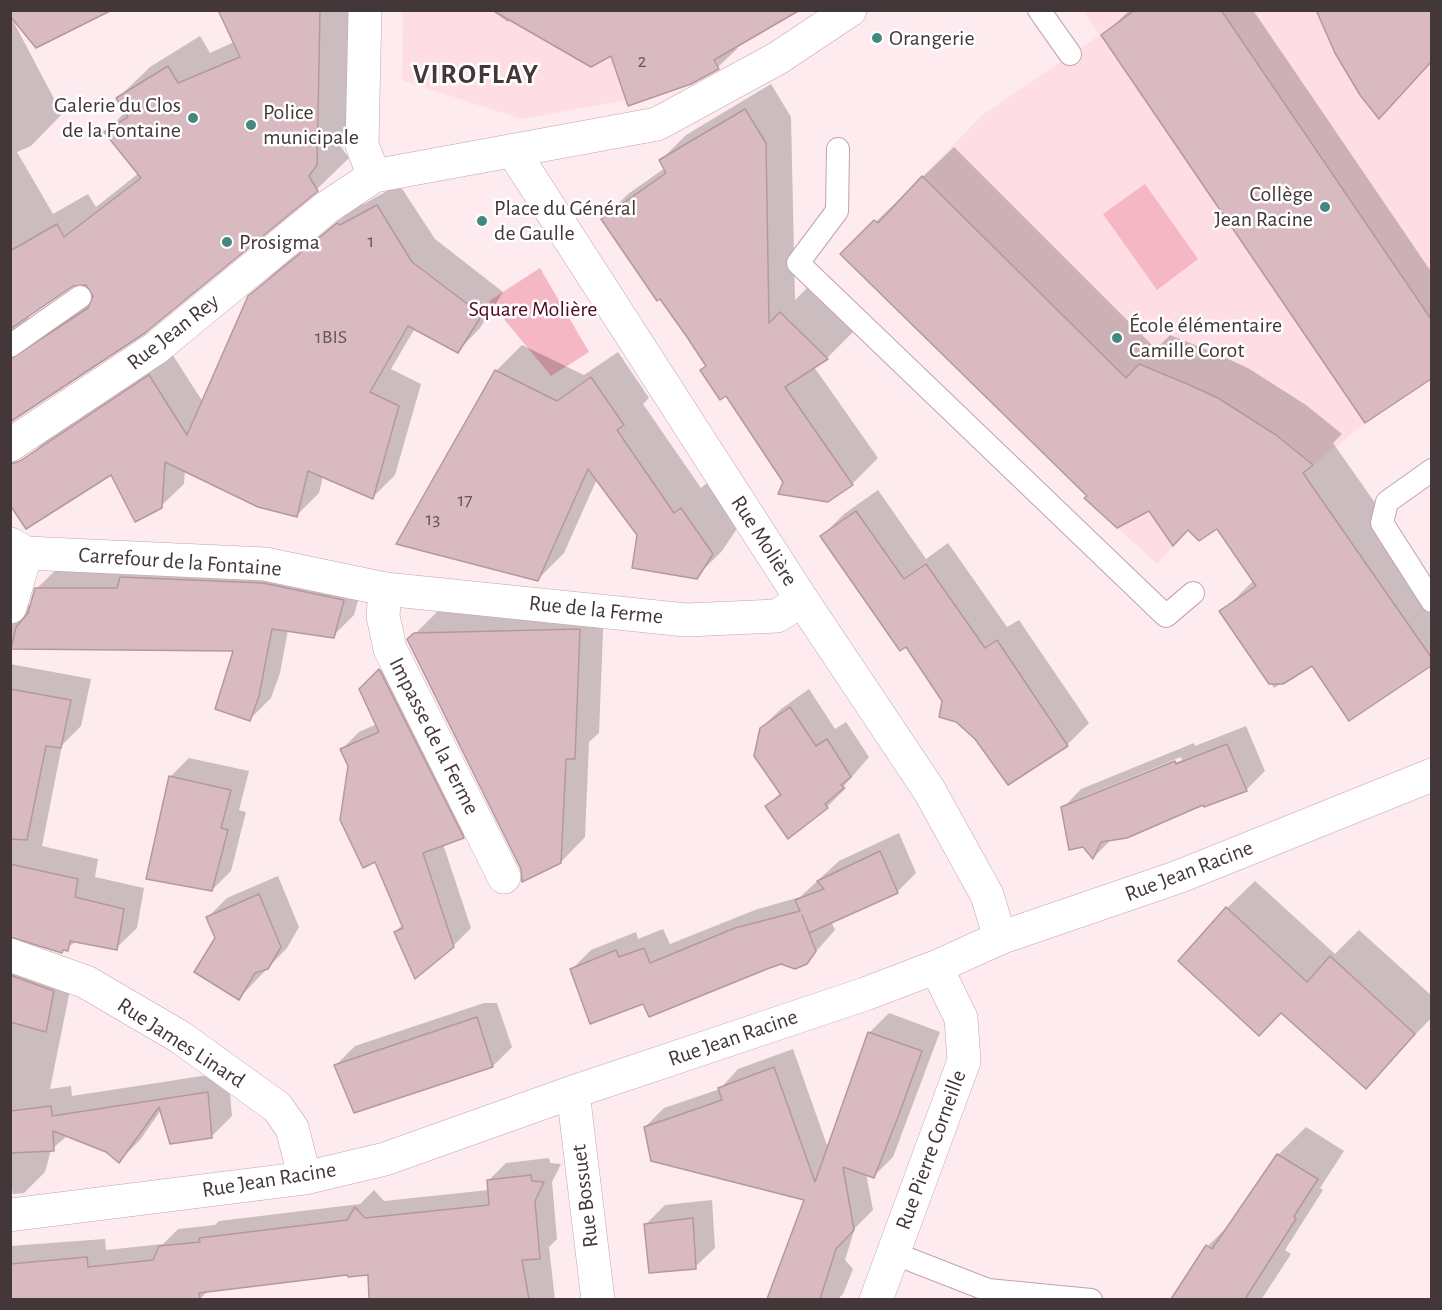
<!DOCTYPE html>
<html>
<head>
<meta charset="utf-8">
<style>
  body { margin:0 }
  #map { position:relative; width:1442px; height:1310px; overflow:hidden; background:#feebef; font-family:"Alegreya Sans",sans-serif }
  canvas { display:block }
  .frame { position:absolute; inset:0; border:12px solid #43373a; pointer-events:none }
</style>
</head>
<body>
<div id="map">
<canvas width="1442" height="1310"></canvas>
<div class="frame"></div>
</div>
<script>
const ctx = document.querySelector('canvas').getContext('2d');
ctx.lineJoin = 'round';
function fill(path, color) { ctx.fillStyle = color; ctx.fill(path, 'evenodd'); }
const toPath = rows => new Path2D(rows.map(r => 'M' + r).join(''));
function stroke(path, color, width, dash) { ctx.strokeStyle = color; ctx.lineWidth = width; ctx.lineCap = dash ? 'butt' : 'round'; ctx.setLineDash(dash || []); ctx.stroke(path); }
function write(font, color, halo, rows, align = 'center') {
  ctx.font = font + ' "Alegreya Sans",sans-serif'; ctx.lineWidth = 5; ctx.setLineDash([]); ctx.textBaseline = 'middle'; ctx.strokeStyle = halo; ctx.fillStyle = color; for (const [text, x, y, turn = 0] of rows) {
    ctx.save(); ctx.translate(x, y); ctx.rotate((+turn || 0) * Math.PI / 180); ctx.textAlign = isNaN(turn) ? turn : align; if (halo) ctx.strokeText(text, 0, 0); ctx.fillText(text, 0, 0); ctx.restore();
  }
}
fill(toPath([
  [403,11,796,11,645,97,521,119,402,80],
  [1083,11,1431,11,1431,380,1365,423,1303,473,1199,541,1188,530,1157,564,1084,498,1115,465,1052,462,840,254,874,220,878,222,981,116,1100,35]
]), '#fedee4');
fill(toPath([
  [1145,184,1198,259,1157,290,1103,214],
  [540,268,589,352,551,376,489,301]
]), '#f4b7c3');
fill(toPath([
  [220,10,350,10,348,132,339,144,349,158,317,189,144,332,10,420,10,15,62,114,31,146,17,152,53,214,88,194,96,207,139,173,106,132,126,111,118,98,150,67,200,36,210,53,234,42],
  [72,284,87,284,95,295,51,326,30,323,28,315],
  [491,10,783,10,736,46,738,48,718,67,690,83,511,19,508,22],
  [1130,10,1253,10,1432,273,1432,377,1366,421,1103,35],
  [1318,10,1432,10,1432,61,1379,117],
  [771,84,791,117,795,300,807,288,853,332,827,358,814,367,878,458,852,484,827,501,785,482,688,336,603,219,628,194,665,168,660,161,686,135],
  [954,147,1156,349,1170,335,1215,353,1248,368,1306,405,1342,434,1333,443,1432,584,1432,664,1350,719,1312,664,1274,688,1227,620,1227,607,1254,580,1218,527,1189,529,1149,509,1089,496,842,254],
  [399,184,435,239,503,292,480,328,458,351,415,328,391,369,421,384,395,475,372,498,323,476,319,493,296,516,185,470,184,484,161,506,112,473,30,456,52,433,172,354,203,402,250,297,273,274,361,202,364,204],
  [522,345,584,375,618,352,649,398,643,404,701,488,707,483,738,527,722,551,696,577,639,535,597,479,564,553,538,579,496,371],
  [878,490,926,559,948,543,1007,627,1019,620,1089,723,1067,745,976,738,944,701,907,645,822,536,844,514],
  [58,568,364,579,354,615,333,636,288,630,280,673,271,698,250,719,235,650,10,647,10,572,27,605,31,605,36,589],
  [604,606,599,733,589,742,585,837,561,862,522,868,409,640,440,609],
  [397,653,480,819,463,837,443,844,471,928,453,946,395,932,403,924,342,749,359,732,377,724,361,689],
  [10,664,91,679,81,726,62,745,42,846,98,859,95,877,144,888,137,928,116,948,77,941,61,952,11,936,17,947,74,970,50,1089,71,1086,72,1096,228,1072,232,1116,211,1137,161,1110,140,1140,119,1161,107,1151,68,1135,51,1150,45,1172,24,1193,13,1194,10,1179],
  [809,689,835,729,846,722,869,757,844,786,846,788,827,807,789,837,767,806,781,792,761,728,781,709],
  [1246,726,1265,771,1246,790,1112,839,1094,857,1063,808,1081,789,1194,743,1195,746],
  [1181,757,1182,760,1081,801,1081,798],
  [189,758,249,771,239,810,246,812,231,871,212,890,170,777],
  [899,833,916,873,897,892,831,921,835,930,806,963,781,963,644,1002,572,969,591,950,636,932,638,939,663,929,670,944,755,910,800,897,839,861],
  [278,876,299,927,287,948,239,998,208,917,227,898],
  [1255,881,1335,954,1359,930,1432,996,1432,1017,1366,1087,1281,1012,1227,908],
  [484,1003,497,1003,512,1047,493,1066,355,1111,336,1065,355,1046],
  [889,1013,940,1032,893,1157,874,1176,866,1173,873,1210,855,1228,845,1260,853,1269,843,1294,837,1300,769,1300,806,1199,645,1127,664,1108,720,1089,738,1069,793,1049,828,1148,870,1032],
  [1306,1127,1344,1151,1320,1188,1323,1190,1285,1250,1291,1254,1261,1300,1185,1300,1176,1294,1208,1246,1234,1220,1278,1155],
  [549,1158,550,1163,561,1164,552,1182,557,1239,549,1247,555,1300,496,1300,488,1247,349,1273,209,1290,199,1300,10,1300,10,1246,105,1239,106,1250,163,1244,178,1229,215,1225,219,1221,360,1204,374,1190,384,1201,489,1190,488,1181,506,1163],
  [712,1200,715,1248,695,1267,646,1224,665,1205]
]), '#0003');
const building = toPath([
  [10,10,112,10,36,48,10,16,10,10],
  [218,10,320,10,317,165,309,176,318,191,145,333,10,422,10,359,88,308,93,296,86,285,73,286,10,329,10,251,57,224,64,237,141,178,104,132,128,117,116,98,168,66,178,83,240,57,218,10],
  [492,10,800,10,714,60,719,69,691,84,628,106,611,56,591,67,492,10],
  [1135,10,1221,10,1431,319,1431,379,1365,423,1101,35,1135,10],
  [1316,10,1431,10,1431,62,1379,119,1360,95,1335,53,1316,10],
  [745,109,766,143,769,323,780,312,828,359,785,387,853,485,828,502,778,494,783,482,726,396,720,400,700,370,706,366,687,337,660,299,657,301,601,219,666,173,659,160,745,109],
  [922,176,1126,378,1139,364,1185,383,1218,398,1276,435,1313,465,1303,473,1431,657,1431,666,1349,721,1312,666,1283,684,1269,684,1219,611,1256,586,1217,529,1199,541,1188,530,1173,546,1149,511,1117,528,1084,498,1087,496,840,254,874,220,878,223,922,176],
  [377,205,412,262,482,315,458,353,408,326,370,392,399,406,373,499,308,471,297,517,258,507,165,462,162,508,135,522,111,475,26,529,10,505,10,464,20,461,149,375,187,435,248,296,337,223,340,225,377,205],
  [495,370,557,401,591,377,624,425,617,430,674,513,681,508,713,554,697,579,632,568,637,535,588,469,538,581,396,544,495,370],
  [856,511,904,579,926,564,985,648,997,640,1068,746,1008,785,975,739,956,722,939,717,942,701,906,647,900,651,820,536,856,511],
  [120,577,263,583,344,600,334,638,272,629,259,696,250,721,215,709,233,651,11,649,16,627,28,613,35,588,117,588,120,577],
  [580,629,575,759,566,759,561,863,522,882,521,869,407,639,414,633,580,629],
  [379,669,464,838,423,853,454,947,415,979,394,932,403,928,375,862,363,868,340,820,348,766,340,749,379,732,359,689,379,669],
  [10,689,71,700,61,748,46,746,27,840,10,839,10,689],
  [790,707,816,746,827,739,851,777,841,785,844,788,825,804,828,808,788,839,765,806,781,795,754,756,760,728,790,707],
  [1227,744,1247,791,1204,807,1203,805,1127,838,1101,842,1093,859,1083,847,1069,850,1061,807,1175,761,1176,764,1227,744],
  [169,776,231,790,221,828,228,830,212,891,146,879,169,776],
  [880,851,898,893,809,933,802,915,816,951,807,964,795,969,781,964,767,969,649,1017,643,1004,590,1024,570,969,616,950,619,957,644,948,650,963,735,928,800,911,795,900,824,889,817,881,880,851],
  [10,864,78,879,75,897,124,909,117,950,70,941,68,951,63,950,62,953,10,937,10,864],
  [259,894,281,947,268,969,255,973,239,1000,194,972,215,938,206,917,259,894],
  [1226,907,1307,982,1330,956,1415,1034,1366,1089,1281,1013,1259,1036,1178,961,1226,907],
  [10,975,54,991,46,1032,10,1022,10,975],
  [477,1017,493,1067,354,1113,334,1065,477,1017],
  [868,1032,922,1051,898,1117,874,1178,843,1167,854,1230,836,1249,820,1299,767,1299,804,1200,651,1161,644,1127,722,1100,718,1088,774,1067,815,1182,868,1032],
  [208,1092,212,1138,170,1144,159,1107,119,1163,106,1152,53,1131,54,1151,10,1153,10,1111,51,1106,52,1116,208,1092],
  [1277,1154,1318,1179,1294,1216,1296,1219,1245,1299,1171,1299,1206,1245,1212,1249,1277,1154],
  [531,1175,532,1181,544,1182,535,1201,540,1259,522,1260,529,1299,369,1299,368,1275,348,1277,347,1275,199,1293,200,1299,10,1299,10,1264,87,1257,88,1267,153,1260,159,1246,200,1242,199,1238,347,1220,355,1207,365,1218,489,1205,487,1180,531,1175],
  [693,1218,696,1269,649,1273,644,1224,693,1218]
]);
fill(building, '#d8bac0');
stroke(building, '#b5989e', 1.5);
const lane = toPath([
  [1039,10,1070,54],
  [838,149,837,211,798,263,1166,616,1193,593],
  [10,346,80,297],
  [1432,470,1387,502,1382,523,1432,601],
  [893,1253,988,1290,1091,1300]
]);
const street = toPath([
  [365,10,362,145,374,176],
  [513,151,802,600],
  [385,589,383,616,390,649,504,877],
  [10,607,26,553],
  [10,955,86,982,180,1037,277,1107,292,1128,305,1178],
  [573,1092,598,1300],
  [10,1215,305,1178,385,1159,573,1092,865,994,936,967,1000,938],
  [876,1300,964,1061,961,1018,936,967]
]);
const secondary = toPath([
  [10,445,156,348,326,208,374,176,657,124,778,58,850,10],
  [10,544,26,553,265,564,385,589,686,620,777,616,802,600,929,790,987,895,1000,938,1178,877,1432,775]
]);
stroke(lane, '#c1a4aa', 24);
stroke(street, '#c1a4aa', 34);
stroke(secondary, '#c1a4aa', 34);
stroke(lane, '#fff', 22);
stroke(street, '#fff', 33);
stroke(secondary, '#fff', 33);
for (const [x, y, r, color] of [
  [877,38,6,"#438880"],
  [193,118,6,"#438880"],
  [251,125,6,"#438880"],
  [1325,207,6,"#438880"],
  [482,221,6,"#438880"],
  [227,242,6,"#438880"],
  [1117,338,6,"#438880"]
]) { const dot = new Path2D(); dot.arc(x, y, r, 0, 2 * Math.PI); ctx.fillStyle = color; ctx.fill(dot); stroke(dot, '#fff', 2); }
write('20px', '#68585c', null, [
  ["2",642,61],
  ["1",371,241],
  ["1BIS",331,337],
  ["17",465,500],
  ["13",433,519]
]);
write('22px', '#43373a', '#fff', [
  ["Orangerie",889,38],
  ["Galerie du Clos",181,105,"right"],
  ["de la Fontaine",181,130,"right"],
  ["Police",263,112],
  ["municipale",263,137],
  ["Collège",1313,194,"right"],
  ["Jean Racine",1313,219,"right"],
  ["Place du Général",494,208],
  ["de Gaulle",494,233],
  ["Prosigma",239,242],
  ["École élémentaire",1129,325],
  ["Camille Corot",1129,350]
], 'left');
write('22px', '#510724', '#fff', [
  ["Square Molière",533,309]
]);
write('22px', '#43373a', '#fff', [
  ["Rue Jean Rey",173,332,-38],
  ["Rue Molière",764,541,57],
  ["Carrefour de la Fontaine",180,562,4],
  ["Rue de la Ferme",596,610,6],
  ["Impasse de la Ferme",434,736,63],
  ["Rue Jean Racine",1189,871,-21],
  ["Rue Jean Racine",733,1038,-19],
  ["Rue James Linard",181,1043,33],
  ["Rue Pierre Corneille",931,1150,-70],
  ["Rue Jean Racine",269,1180,-9],
  ["Rue Bossuet",585,1196,-97]
]);
ctx.letterSpacing = '1.5px';
write('bold 28px', '#43373a', '#fff', [
  ["VIROFLAY",476,75]
]);
ctx.letterSpacing = '0px';
</script>
</body>
</html>
